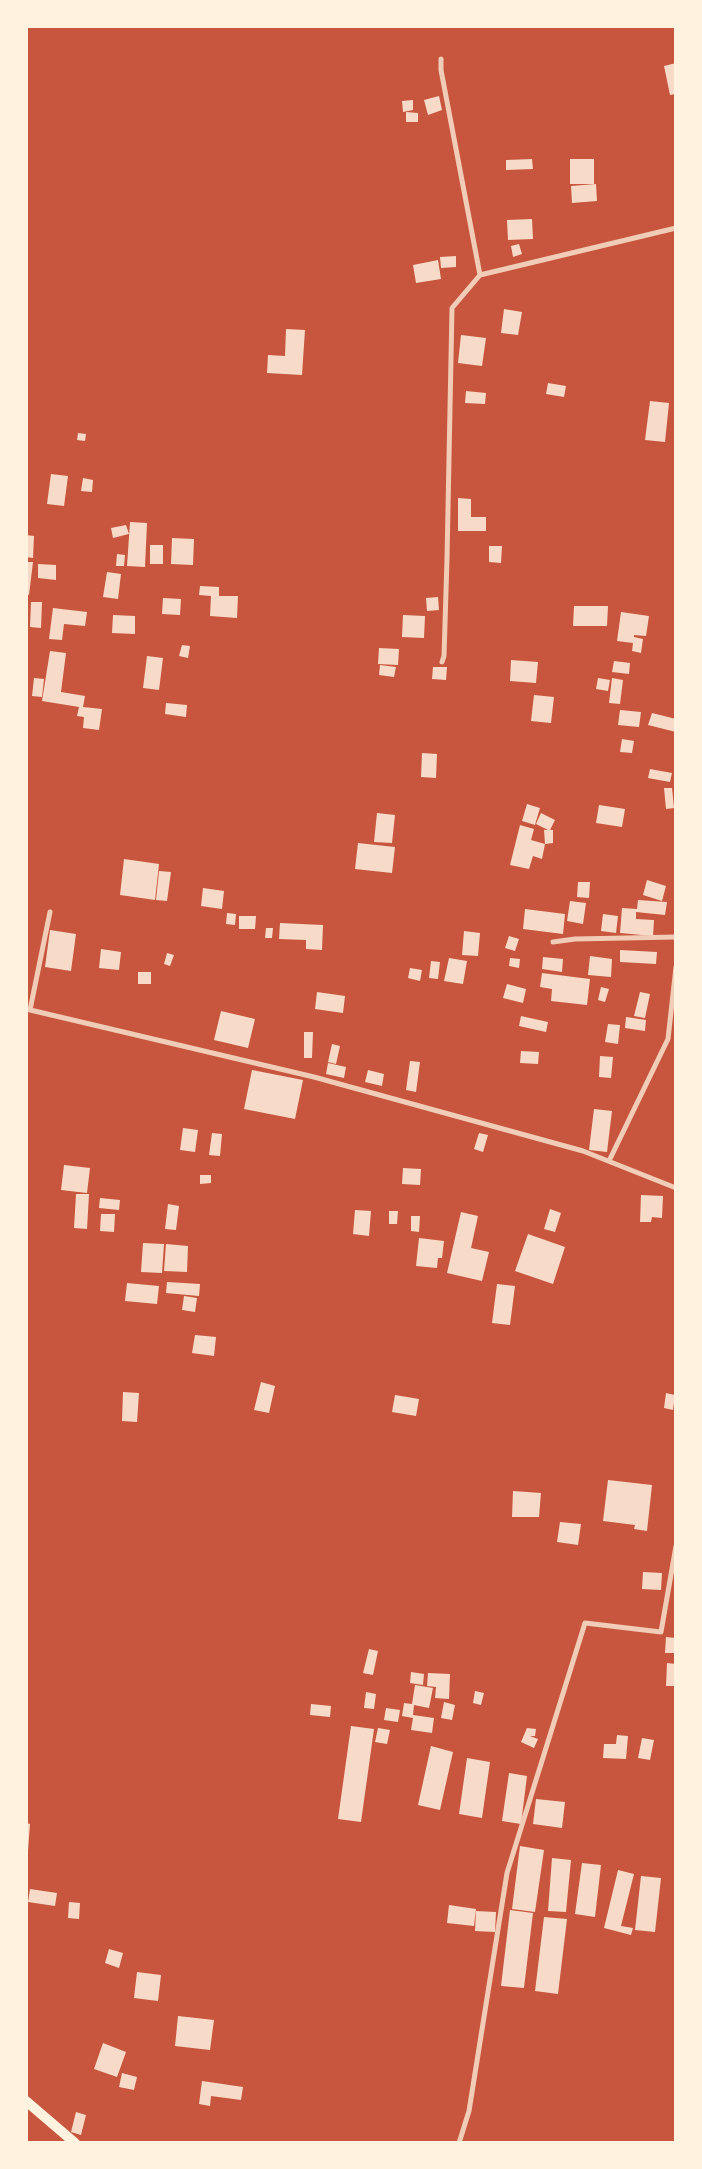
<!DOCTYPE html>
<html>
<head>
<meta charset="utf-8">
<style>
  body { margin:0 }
  #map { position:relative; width:702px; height:2169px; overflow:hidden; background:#c8553d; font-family:"Titillium Web",sans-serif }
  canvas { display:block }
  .frame { position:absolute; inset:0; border:28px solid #fff3e0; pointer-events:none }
</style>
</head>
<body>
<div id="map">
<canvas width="702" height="2169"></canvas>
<div class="frame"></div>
</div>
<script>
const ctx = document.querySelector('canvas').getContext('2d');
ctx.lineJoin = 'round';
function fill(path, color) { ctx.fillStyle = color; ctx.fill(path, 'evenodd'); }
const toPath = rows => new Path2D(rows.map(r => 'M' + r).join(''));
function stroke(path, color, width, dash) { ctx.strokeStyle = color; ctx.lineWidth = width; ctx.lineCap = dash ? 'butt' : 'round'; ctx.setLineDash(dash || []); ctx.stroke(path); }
fill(toPath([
  [676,63,676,94,670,95,664,66],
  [439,96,442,110,428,115,424,100],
  [413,100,413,110,403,112,402,101],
  [406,112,418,113,418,122,406,122],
  [532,159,533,169,506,170,506,160],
  [570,159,594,159,594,184,570,184],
  [596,184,597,201,572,203,571,186],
  [532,219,533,239,508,240,507,220],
  [519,244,522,254,513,257,511,246],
  [456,256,456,267,441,268,440,257],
  [438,260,441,279,416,283,413,265],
  [504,309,522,312,518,335,501,333],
  [286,329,305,330,302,375,267,373,268,355,285,356],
  [461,335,486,338,482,366,458,363],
  [548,383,566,386,564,397,546,394],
  [466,391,486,393,485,404,465,403],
  [650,401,669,403,665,442,645,440],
  [78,433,86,434,85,441,77,440],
  [51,474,68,476,64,506,47,504],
  [83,478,93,480,92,492,81,491],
  [458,498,471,499,471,517,486,517,486,531,458,531],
  [130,522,147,523,145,567,127,566],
  [126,525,129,534,113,538,111,528],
  [26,535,34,536,33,558,26,557],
  [172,538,194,539,193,565,171,564],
  [150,545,163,545,163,564,150,564],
  [489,546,502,546,501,563,489,562],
  [117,554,125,555,124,566,116,566],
  [26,562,33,562,29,595,26,594],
  [38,564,56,565,56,580,38,578],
  [107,572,121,574,118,599,103,597],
  [200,586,219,587,219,596,238,596,237,618,210,616,211,596,199,595],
  [438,597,439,610,427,611,426,598],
  [163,598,181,599,180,615,162,614],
  [31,602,42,602,41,628,30,627],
  [574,606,608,606,607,626,573,626],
  [53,608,87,612,85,626,64,624,62,640,49,639],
  [621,612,649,616,646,636,634,635,634,637,643,639,641,653,632,651,633,643,617,641],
  [113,615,135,616,135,634,112,633],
  [403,615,425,616,424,638,402,637],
  [182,645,190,646,188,658,179,656],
  [379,648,399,649,398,665,378,664],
  [50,651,66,653,61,692,85,696,83,707,102,709,99,730,83,728,84,717,77,716,79,707,42,701],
  [147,656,163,658,159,690,143,688],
  [511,660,538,662,536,683,510,681],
  [614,661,630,663,629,674,612,672],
  [380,665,396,667,394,677,379,675],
  [433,667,447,667,446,680,432,679],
  [34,678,44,679,42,697,32,696],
  [598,678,610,680,608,691,596,689],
  [612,678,623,680,620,704,609,703],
  [534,695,554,697,551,723,531,721],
  [166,703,187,705,186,717,165,714],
  [620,710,641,712,639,727,618,725],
  [652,713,676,719,676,732,648,725],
  [622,739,634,741,632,753,620,752],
  [422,753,437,754,436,778,421,777],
  [650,769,672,773,670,782,648,778],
  [664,788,672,788,674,808,666,809],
  [527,804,540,808,535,825,522,821],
  [599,805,625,809,622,827,596,823],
  [377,813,395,815,392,843,374,842],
  [541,813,555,820,550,830,553,830,553,843,545,844,544,830,548,830,536,824],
  [520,825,534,829,531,840,545,844,542,859,533,856,529,869,510,865],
  [358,843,395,847,392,873,355,869],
  [124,859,159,864,155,900,120,895],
  [159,871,171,872,167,901,156,900],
  [647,880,666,886,662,901,643,895],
  [578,882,590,882,589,898,577,897],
  [203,888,224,891,222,909,201,906],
  [638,900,667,902,665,915,636,912,636,919,654,920,653,936,620,933,622,908,637,909],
  [570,901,586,903,583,924,567,921],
  [525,909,565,914,563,934,523,929],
  [227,913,236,914,235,925,226,924],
  [603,914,618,916,616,933,601,931],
  [239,916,256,916,255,929,239,929],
  [280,923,323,925,322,950,306,949,306,940,279,939],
  [266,928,273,928,272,938,265,938],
  [50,930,76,934,71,971,45,967],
  [464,931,480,933,478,956,462,955],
  [509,936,519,939,515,951,505,948],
  [101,949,121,952,119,970,99,968],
  [620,950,657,952,656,964,620,962],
  [167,953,174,955,170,966,164,964],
  [590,956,612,959,611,977,588,975],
  [543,957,563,959,562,972,542,969],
  [449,958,467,961,463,984,444,981],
  [510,958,520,959,519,968,509,966],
  [431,961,440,962,438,979,429,978],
  [410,968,422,970,420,981,408,978],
  [138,972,151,972,151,984,138,984],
  [542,973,590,979,587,1005,551,1001,552,989,540,987],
  [507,984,526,989,523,1003,503,998],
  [601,987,609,989,605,1002,598,1000],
  [317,992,345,996,343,1013,315,1009],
  [640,992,650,994,645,1018,634,1016],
  [221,1011,255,1019,248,1048,214,1040],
  [521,1016,548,1022,546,1032,519,1026],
  [626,1017,646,1020,645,1031,625,1028],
  [608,1024,620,1025,618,1044,605,1042],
  [304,1032,313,1032,312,1058,304,1058],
  [332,1044,340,1046,336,1064,328,1062],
  [521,1051,539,1052,538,1064,520,1063],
  [600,1056,613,1057,611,1078,599,1077],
  [410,1061,420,1062,416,1092,406,1090],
  [328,1063,346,1067,344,1078,326,1074],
  [252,1070,303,1080,295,1119,244,1109],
  [368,1070,384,1074,382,1086,365,1082],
  [594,1109,612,1111,607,1152,589,1150],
  [183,1128,198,1130,195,1152,180,1150],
  [212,1133,222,1134,220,1156,209,1155],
  [479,1133,488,1135,483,1152,474,1149],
  [64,1165,90,1168,87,1193,61,1190],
  [403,1168,421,1169,420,1185,402,1184],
  [200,1175,211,1175,211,1183,200,1184],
  [76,1194,89,1194,87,1229,74,1228],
  [641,1195,663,1196,662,1218,652,1217,651,1222,640,1222],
  [100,1198,120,1200,119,1210,99,1208],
  [168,1204,179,1206,176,1230,165,1229],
  [550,1209,561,1213,555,1232,544,1229],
  [355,1210,371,1211,369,1236,353,1234],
  [389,1211,398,1211,397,1224,389,1224],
  [461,1212,478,1216,471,1248,489,1252,482,1281,447,1273],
  [101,1214,115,1214,114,1232,100,1231],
  [411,1216,420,1216,419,1232,411,1231],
  [528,1234,565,1247,553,1284,515,1271],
  [419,1238,444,1241,442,1258,438,1258,437,1268,416,1266],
  [143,1243,164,1244,162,1273,141,1272],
  [166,1244,188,1246,187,1272,164,1271],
  [167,1282,200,1284,199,1296,166,1293],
  [127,1283,159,1286,157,1304,125,1301],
  [497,1284,515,1286,510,1325,492,1323],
  [184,1296,197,1298,195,1312,182,1310],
  [195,1335,216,1337,214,1356,192,1353],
  [261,1382,275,1386,269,1413,254,1410],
  [123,1392,139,1393,137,1422,122,1421],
  [666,1393,675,1395,673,1410,664,1408],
  [395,1395,419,1399,416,1416,392,1412],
  [608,1480,652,1485,647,1531,634,1529,635,1525,603,1521],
  [513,1491,541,1493,539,1517,512,1517],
  [560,1522,581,1524,578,1545,557,1542],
  [643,1572,662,1573,661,1590,642,1589],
  [666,1637,676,1638,676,1653,665,1653],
  [369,1649,378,1651,373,1675,363,1673],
  [667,1663,676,1664,676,1686,666,1686],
  [411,1672,424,1674,423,1685,410,1683],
  [428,1673,450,1674,449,1699,435,1698,436,1687,427,1686],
  [415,1685,433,1688,429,1708,414,1705,413,1715,434,1718,432,1733,411,1730,413,1718,402,1716,404,1703,412,1704],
  [475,1691,484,1693,481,1705,473,1703],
  [366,1692,376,1694,374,1709,364,1708],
  [444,1702,455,1705,452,1720,441,1718],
  [311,1704,331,1706,330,1717,310,1715],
  [386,1708,400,1710,398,1722,384,1720],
  [351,1726,374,1729,361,1822,338,1819],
  [378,1728,390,1730,387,1744,375,1742],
  [527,1728,536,1729,535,1736,530,1736,538,1739,534,1748,521,1742],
  [617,1735,628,1736,626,1759,603,1758,604,1744,616,1744],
  [642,1738,654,1740,650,1760,638,1758],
  [431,1746,453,1752,440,1810,418,1805],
  [467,1758,490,1762,482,1818,459,1814],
  [509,1773,527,1776,521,1824,502,1821],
  [536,1799,565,1802,562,1828,533,1824],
  [26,1823,30,1824,28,1851,26,1851],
  [520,1846,544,1850,535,1912,512,1909],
  [552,1858,571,1860,566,1912,548,1911],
  [582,1863,601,1865,595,1917,575,1914],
  [618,1870,634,1874,621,1926,633,1928,631,1935,604,1928],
  [641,1876,661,1878,655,1932,635,1930],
  [30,1889,57,1893,55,1906,28,1902],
  [69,1902,80,1903,79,1919,68,1918],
  [449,1905,476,1909,474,1926,447,1923],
  [510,1910,533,1913,524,1988,501,1986],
  [476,1911,496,1912,495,1932,475,1931],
  [544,1917,567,1919,558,1994,535,1991],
  [109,1949,123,1953,119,1968,105,1963],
  [137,1972,161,1975,158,2001,134,1998],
  [178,2016,214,2020,210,2050,175,2046],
  [103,2043,126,2052,117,2077,94,2069],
  [122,2073,137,2077,134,2090,119,2087],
  [202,2081,243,2087,241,2100,211,2096,210,2106,199,2104],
  [76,2112,86,2115,81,2135,71,2132]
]), '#f7dbc8');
stroke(toPath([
  [441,59,441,70,480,275,452,308,447,559,444,656,442,662],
  [480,275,676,228],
  [553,942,575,939,676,937],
  [26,1009,314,1077,583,1151,676,1188],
  [30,1010,50,912],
  [609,1161,668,1039,676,967],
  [459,2143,469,2111,507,1873,585,1623,661,1632,676,1546]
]), '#f1ccb7', 5);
stroke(toPath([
  [26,2101,75,2143]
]), '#fff3e0', 10);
</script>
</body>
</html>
